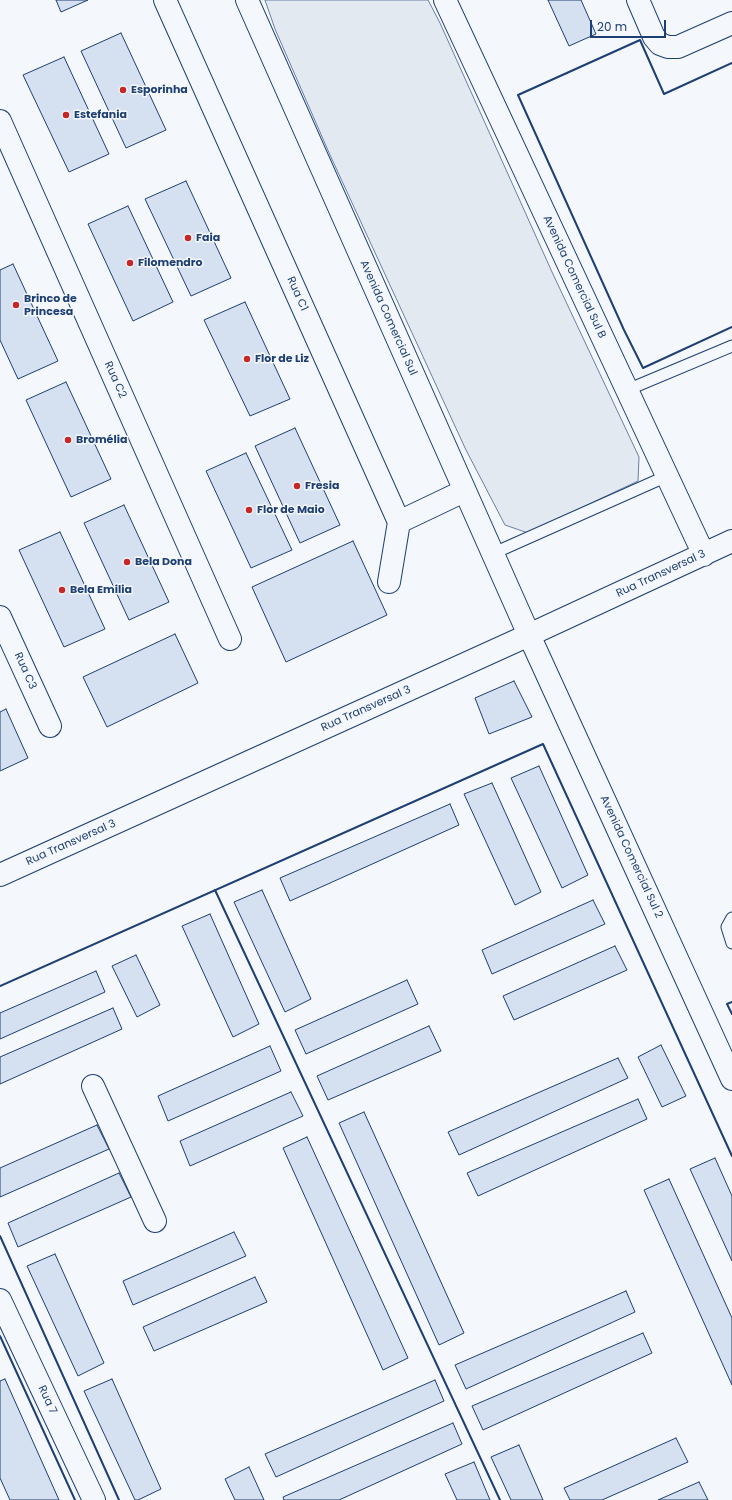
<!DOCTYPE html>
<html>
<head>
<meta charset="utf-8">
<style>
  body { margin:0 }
  #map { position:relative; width:732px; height:1500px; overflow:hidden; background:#f4f7fb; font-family:Poppins,sans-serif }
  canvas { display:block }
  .scale { position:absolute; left:590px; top:20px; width:76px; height:18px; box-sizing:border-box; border:2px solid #1d3f73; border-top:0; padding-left:5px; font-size:12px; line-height:14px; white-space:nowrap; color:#1d3f73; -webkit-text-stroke:3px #f4f7fb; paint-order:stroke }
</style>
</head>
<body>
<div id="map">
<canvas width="732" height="1500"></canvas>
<div class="scale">20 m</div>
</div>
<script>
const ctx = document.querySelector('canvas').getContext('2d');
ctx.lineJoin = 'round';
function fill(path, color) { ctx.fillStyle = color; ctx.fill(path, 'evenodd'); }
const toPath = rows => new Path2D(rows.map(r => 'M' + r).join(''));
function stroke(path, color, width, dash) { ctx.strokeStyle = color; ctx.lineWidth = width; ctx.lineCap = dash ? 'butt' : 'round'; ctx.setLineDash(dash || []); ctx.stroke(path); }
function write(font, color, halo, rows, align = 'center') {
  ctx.font = font + ' Poppins,sans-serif'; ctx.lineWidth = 3; ctx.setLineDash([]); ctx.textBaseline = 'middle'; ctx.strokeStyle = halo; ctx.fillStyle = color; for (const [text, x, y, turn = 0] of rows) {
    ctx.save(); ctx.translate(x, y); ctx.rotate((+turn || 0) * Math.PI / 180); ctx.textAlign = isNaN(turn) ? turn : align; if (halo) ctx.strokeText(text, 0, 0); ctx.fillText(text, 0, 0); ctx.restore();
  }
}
const green = toPath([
  [265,0,428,0,440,23,552,272,639,457,638,481,528,533,505,525,466,450,330,155,275,29,265,0]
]);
fill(green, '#e3e9f0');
stroke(green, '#687fa3', 1);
const building = toPath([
  [56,0,88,0,61,12,56,0],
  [548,0,581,0,596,34,569,46,548,0],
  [121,33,166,130,126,148,81,51,121,33],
  [64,57,109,154,69,172,23,75,64,57],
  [186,181,231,278,191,296,145,199,186,181],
  [128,206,173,302,133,321,88,224,128,206],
  [13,264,58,361,18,379,0,340,0,270,13,264],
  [245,302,290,399,250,416,204,320,245,302],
  [66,382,111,479,71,497,26,400,66,382],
  [295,428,340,525,300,543,255,446,295,428],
  [246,453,292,550,251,568,206,471,246,453],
  [124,505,169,602,129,620,84,523,124,505],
  [60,532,105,629,64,647,19,550,60,532],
  [353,541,387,615,286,662,252,587,353,541],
  [175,634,198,683,107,727,83,677,175,634],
  [514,681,532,717,489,734,475,698,514,681],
  [6,709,28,758,0,771,0,712,6,709],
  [539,766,588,875,562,888,511,778,539,766],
  [492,783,541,892,515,905,464,794,492,783],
  [450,804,459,825,290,901,280,878,450,804],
  [262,890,311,999,285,1012,234,902,262,890],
  [593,900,605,924,492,974,482,950,593,900],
  [210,914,259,1024,233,1037,182,926,210,914],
  [615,946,627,970,514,1020,503,996,615,946],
  [136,955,160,1005,137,1017,112,966,136,955],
  [96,971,105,992,0,1039,0,1013,96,971],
  [407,980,418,1004,306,1054,295,1030,407,980],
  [113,1008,122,1029,0,1084,0,1057,113,1008],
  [429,1026,441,1051,328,1100,317,1076,429,1026],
  [661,1045,686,1096,662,1107,638,1057,661,1045],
  [270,1046,281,1071,168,1121,158,1096,270,1046],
  [618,1058,628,1078,459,1155,448,1132,618,1058],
  [291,1092,303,1116,190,1166,180,1141,291,1092],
  [638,1099,647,1119,478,1196,467,1173,638,1099],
  [364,1112,464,1333,439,1345,339,1123,364,1112],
  [97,1125,109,1149,0,1197,0,1168,97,1125],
  [307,1137,408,1358,383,1370,283,1148,307,1137],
  [715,1158,732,1196,732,1261,690,1169,715,1158],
  [119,1173,131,1197,18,1247,8,1223,119,1173],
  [669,1179,732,1318,732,1385,644,1190,669,1179],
  [234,1232,246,1256,133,1305,123,1281,234,1232],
  [55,1254,104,1363,78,1376,27,1266,55,1254],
  [255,1277,267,1302,154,1351,143,1327,255,1277],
  [626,1291,635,1312,466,1389,455,1365,626,1291],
  [643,1333,652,1353,483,1430,472,1406,643,1333],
  [5,1379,59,1500,10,1500,0,1478,0,1381,5,1379],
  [112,1379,161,1489,138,1500,135,1500,84,1391,112,1379],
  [435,1380,444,1401,276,1477,265,1454,435,1380],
  [453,1423,462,1444,339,1500,284,1500,283,1497,453,1423],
  [676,1438,688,1462,602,1500,570,1500,564,1488,676,1438],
  [519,1445,543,1500,511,1500,491,1457,519,1445],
  [474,1462,490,1500,457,1500,445,1474,474,1462],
  [249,1467,264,1500,235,1500,225,1479,249,1467],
  [699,1482,708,1500,658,1500,699,1482]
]);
fill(building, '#d5e0f0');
stroke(building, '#1d3f73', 1);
const lane = toPath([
  [627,390,732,346],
  [494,553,667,476],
  [732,918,727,927,732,943]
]);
const street = toPath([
  [165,0,399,522,464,491],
  [638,0,654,37,660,44,668,47,678,47,732,23],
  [0,121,230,639],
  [389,582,399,522],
  [0,617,50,726],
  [0,875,529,635,732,1079],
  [93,1086,155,1221],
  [0,1300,94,1500]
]);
const secondary = toPath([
  [247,0,529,635,732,541],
  [445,0,704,555]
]);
stroke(lane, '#1d3f73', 13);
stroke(street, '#1d3f73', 24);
stroke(secondary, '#1d3f73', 24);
stroke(lane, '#f4f7fb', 11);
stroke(street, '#f4f7fb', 22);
stroke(secondary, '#f4f7fb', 22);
stroke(toPath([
  [732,63,664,94,640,40,518,95,624,330,643,368,732,327],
  [215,890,500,1500],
  [0,986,543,744,732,1156],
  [732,1002,727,1004,732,1014],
  [0,1236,119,1500],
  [0,1336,75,1500]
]), '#1d3f73', 2);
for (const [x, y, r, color] of [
  [123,90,4,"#c62828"],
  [66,115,4,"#c62828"],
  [188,238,4,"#c62828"],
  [130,263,4,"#c62828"],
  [16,305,4,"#c62828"],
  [247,359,4,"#c62828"],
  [68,440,4,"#c62828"],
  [297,486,4,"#c62828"],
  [249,510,4,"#c62828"],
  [127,562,4,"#c62828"],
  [62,590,4,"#c62828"]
]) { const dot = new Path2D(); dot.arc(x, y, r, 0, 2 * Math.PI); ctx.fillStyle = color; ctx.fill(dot); stroke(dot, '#f4f7fb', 1.5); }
write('bold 11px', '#1d3f73', '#f4f7fb', [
  ["Esporinha",131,90],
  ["Estefania",74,115],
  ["Faia",196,238],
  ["Filomendro",138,263],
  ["Brinco de",24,299],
  ["Princesa",24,312],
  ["Flor de Liz",255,359],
  ["Bromélia",76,440],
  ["Fresia",305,486],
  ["Flor de Maio",257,510],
  ["Bela Dona",135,562],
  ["Bela Emilia",70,590]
], 'left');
write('11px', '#1d3f73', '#f4f7fb', [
  ["Avenida Comercial Sul B",574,277,65],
  ["Rua C1",297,294,66],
  ["Avenida Comercial Sul",388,318,66],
  ["Rua C2",115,380,66],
  ["Rua Transversal 3",661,574,-25],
  ["Rua C3",25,671,66],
  ["Rua Transversal 3",366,709,-24],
  ["Rua Transversal 3",71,843,-24],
  ["Avenida Comercial Sul 2",631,857,65],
  ["Rua 7",47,1400,65]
]);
</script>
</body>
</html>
